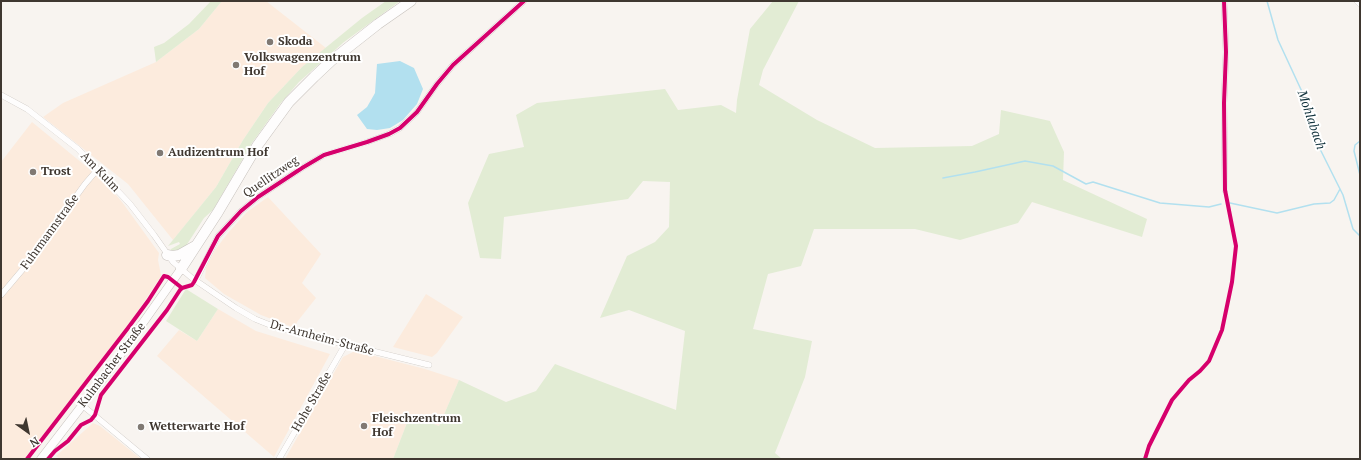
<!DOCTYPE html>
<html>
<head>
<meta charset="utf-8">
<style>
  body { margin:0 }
  #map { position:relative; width:1361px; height:460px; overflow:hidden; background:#f8f4f0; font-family:"PT Serif",serif }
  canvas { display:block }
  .frame { position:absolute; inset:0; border:2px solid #3f3730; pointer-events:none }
  .north { position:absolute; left:8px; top:412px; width:40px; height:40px; -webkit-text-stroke:3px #fff; paint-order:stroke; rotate:147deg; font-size:11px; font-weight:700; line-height:16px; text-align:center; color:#3f3730 }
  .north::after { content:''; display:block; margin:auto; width:14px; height:18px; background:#3f3730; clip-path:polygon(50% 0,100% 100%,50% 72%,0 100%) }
</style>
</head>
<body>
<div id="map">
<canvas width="1361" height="460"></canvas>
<div class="frame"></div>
<div class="north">N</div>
</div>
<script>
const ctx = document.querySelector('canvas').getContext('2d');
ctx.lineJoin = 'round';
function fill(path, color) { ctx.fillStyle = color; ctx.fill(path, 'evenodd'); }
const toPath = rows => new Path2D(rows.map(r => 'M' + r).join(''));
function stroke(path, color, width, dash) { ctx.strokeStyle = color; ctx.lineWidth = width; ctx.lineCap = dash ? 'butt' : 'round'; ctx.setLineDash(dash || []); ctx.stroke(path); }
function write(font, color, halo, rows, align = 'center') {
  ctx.font = font + ' "PT Serif",serif'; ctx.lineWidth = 4; ctx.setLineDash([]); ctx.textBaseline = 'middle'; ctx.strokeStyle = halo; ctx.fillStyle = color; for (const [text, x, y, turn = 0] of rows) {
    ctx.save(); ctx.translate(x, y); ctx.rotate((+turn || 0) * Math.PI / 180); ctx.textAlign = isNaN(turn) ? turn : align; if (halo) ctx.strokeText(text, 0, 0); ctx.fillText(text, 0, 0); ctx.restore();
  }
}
fill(toPath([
  [222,1,266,1,326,48,302,67,268,103,243,140,216,187,173,240,128,184,43,117,63,103,156,62,199,29],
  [32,122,104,181,122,202,159,253,158,260,161,275,160,278,136,314,95,369,24,459,1,459,1,162],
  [268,197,321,254,302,283,316,298,297,322,295,328,261,315,224,294,205,278,206,268,215,250,228,233,247,212],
  [426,294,463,317,437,353,432,357,393,347],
  [218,309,256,331,330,354,274,457,157,356,179,330,197,341],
  [355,351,425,369,459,380,439,426,410,415,393,459,285,459,343,357],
  [93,423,100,426,141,459,60,459,56,456]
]), '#fcebdd');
fill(toPath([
  [211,1,222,1,199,29,156,62,154,47,164,43,189,24],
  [386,1,400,1,344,42,299,82,280,104,252,143,220,198,213,210,204,218,184,249,181,251,170,251,171,249,180,244,179,242,168,246,216,187,243,140,268,103,302,67,362,18],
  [773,1,799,1,763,70,759,85,817,120,875,148,972,146,999,134,1001,110,1050,121,1064,152,1063,180,1147,219,1142,237,1032,202,1018,223,960,240,915,229,814,229,801,266,768,274,753,329,812,341,805,377,775,453,782,459,393,459,410,415,439,426,459,380,506,402,536,391,555,364,676,410,685,331,629,310,600,318,627,256,655,242,669,227,670,182,643,181,628,199,504,217,501,259,480,258,468,203,489,154,524,147,516,115,537,103,665,89,678,110,721,105,736,113,737,100,750,29],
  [186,289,218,309,197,341,166,321]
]), '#e2ecd4');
fill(toPath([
  [400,61,414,68,423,89,417,104,403,120,390,128,377,130,367,129,357,115,367,107,375,93,377,64]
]), '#b2e0ef');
stroke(toPath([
  [1267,1,1278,40,1304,96,1313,135,1343,195,1353,229,1360,236],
  [1360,141,1355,145,1354,151,1360,175],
  [943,178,975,172,1025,161,1053,166,1086,184,1093,182,1160,203,1209,207,1221,204],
  [1230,203,1277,213,1314,204,1330,203,1334,200,1340,189]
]), '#b2e0ef', 1.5);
const street = toPath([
  [1224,1,1226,52,1224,103,1225,190],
  [1357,1,1360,4],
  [1,95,27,109,78,149,130,204,154,235,173,262,192,278,236,308,255,319,275,327,429,365],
  [196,280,218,236,241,211,258,197,302,168,324,155,367,142,389,134,400,128,417,112,437,84,453,65,524,1],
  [1,295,23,269,85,184,98,169],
  [82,405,147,459],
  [279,459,345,345]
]);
const primary = toPath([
  [41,459,111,368,181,269]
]);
const highway = toPath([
  [167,255,173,256,179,255,195,246],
  [181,269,218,212,257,146,289,102,314,77,331,61,378,24,411,1]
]);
stroke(street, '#c6c1bc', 6);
stroke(primary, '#c6c1bc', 9);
stroke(highway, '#c6c1bc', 11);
stroke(street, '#fefdfd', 5.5);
stroke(primary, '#fefdfd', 8);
stroke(highway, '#fefdfd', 10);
stroke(toPath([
  [27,459,128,328,148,301,164,276,168,277,182,288],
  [48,459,55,451,68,441,81,425,91,420,95,415,101,395,167,310,180,290,182,288,192,285,194,282,218,236,241,211,258,197,302,168,324,155,367,142,389,134,400,128,417,112,437,84,453,65,524,1],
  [1145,459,1149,446,1172,400,1189,380,1200,371,1209,361,1222,330,1232,282,1236,246,1225,190,1224,103,1226,52,1224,1]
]), '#d6006c', 4);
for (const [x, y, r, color] of [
  [270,42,4,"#807973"],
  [236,65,4,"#807973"],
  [160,153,4,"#807973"],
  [33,172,4,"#807973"],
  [364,426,4,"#807973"],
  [141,427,4,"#807973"]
]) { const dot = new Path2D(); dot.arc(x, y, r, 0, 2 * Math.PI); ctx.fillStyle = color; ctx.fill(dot); stroke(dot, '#fff', 1.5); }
write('bold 12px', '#3f3730', '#fff', [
  ["Skoda",278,42],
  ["Volkswagenzentrum",244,58],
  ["Hof",244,72],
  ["Audizentrum Hof",168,153],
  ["Trost",41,172],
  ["Fleischzentrum",372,419],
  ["Hof",372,433],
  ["Wetterwarte Hof",149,427]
], 'left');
write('12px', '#3f3730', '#fff', [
  ["Am Kulm",100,172,46],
  ["Quellitzweg",271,177,-34],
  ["Fuhrmannstraße",50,232,-54],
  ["Dr.-Arnheim-Straße",322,338,15],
  ["Kulmbacher Straße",112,365,-53],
  ["Hohe Straße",312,402,-60]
]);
write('italic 13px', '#10313b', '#fff', [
  ["Mohlabach",1311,120,71]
]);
</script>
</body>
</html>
